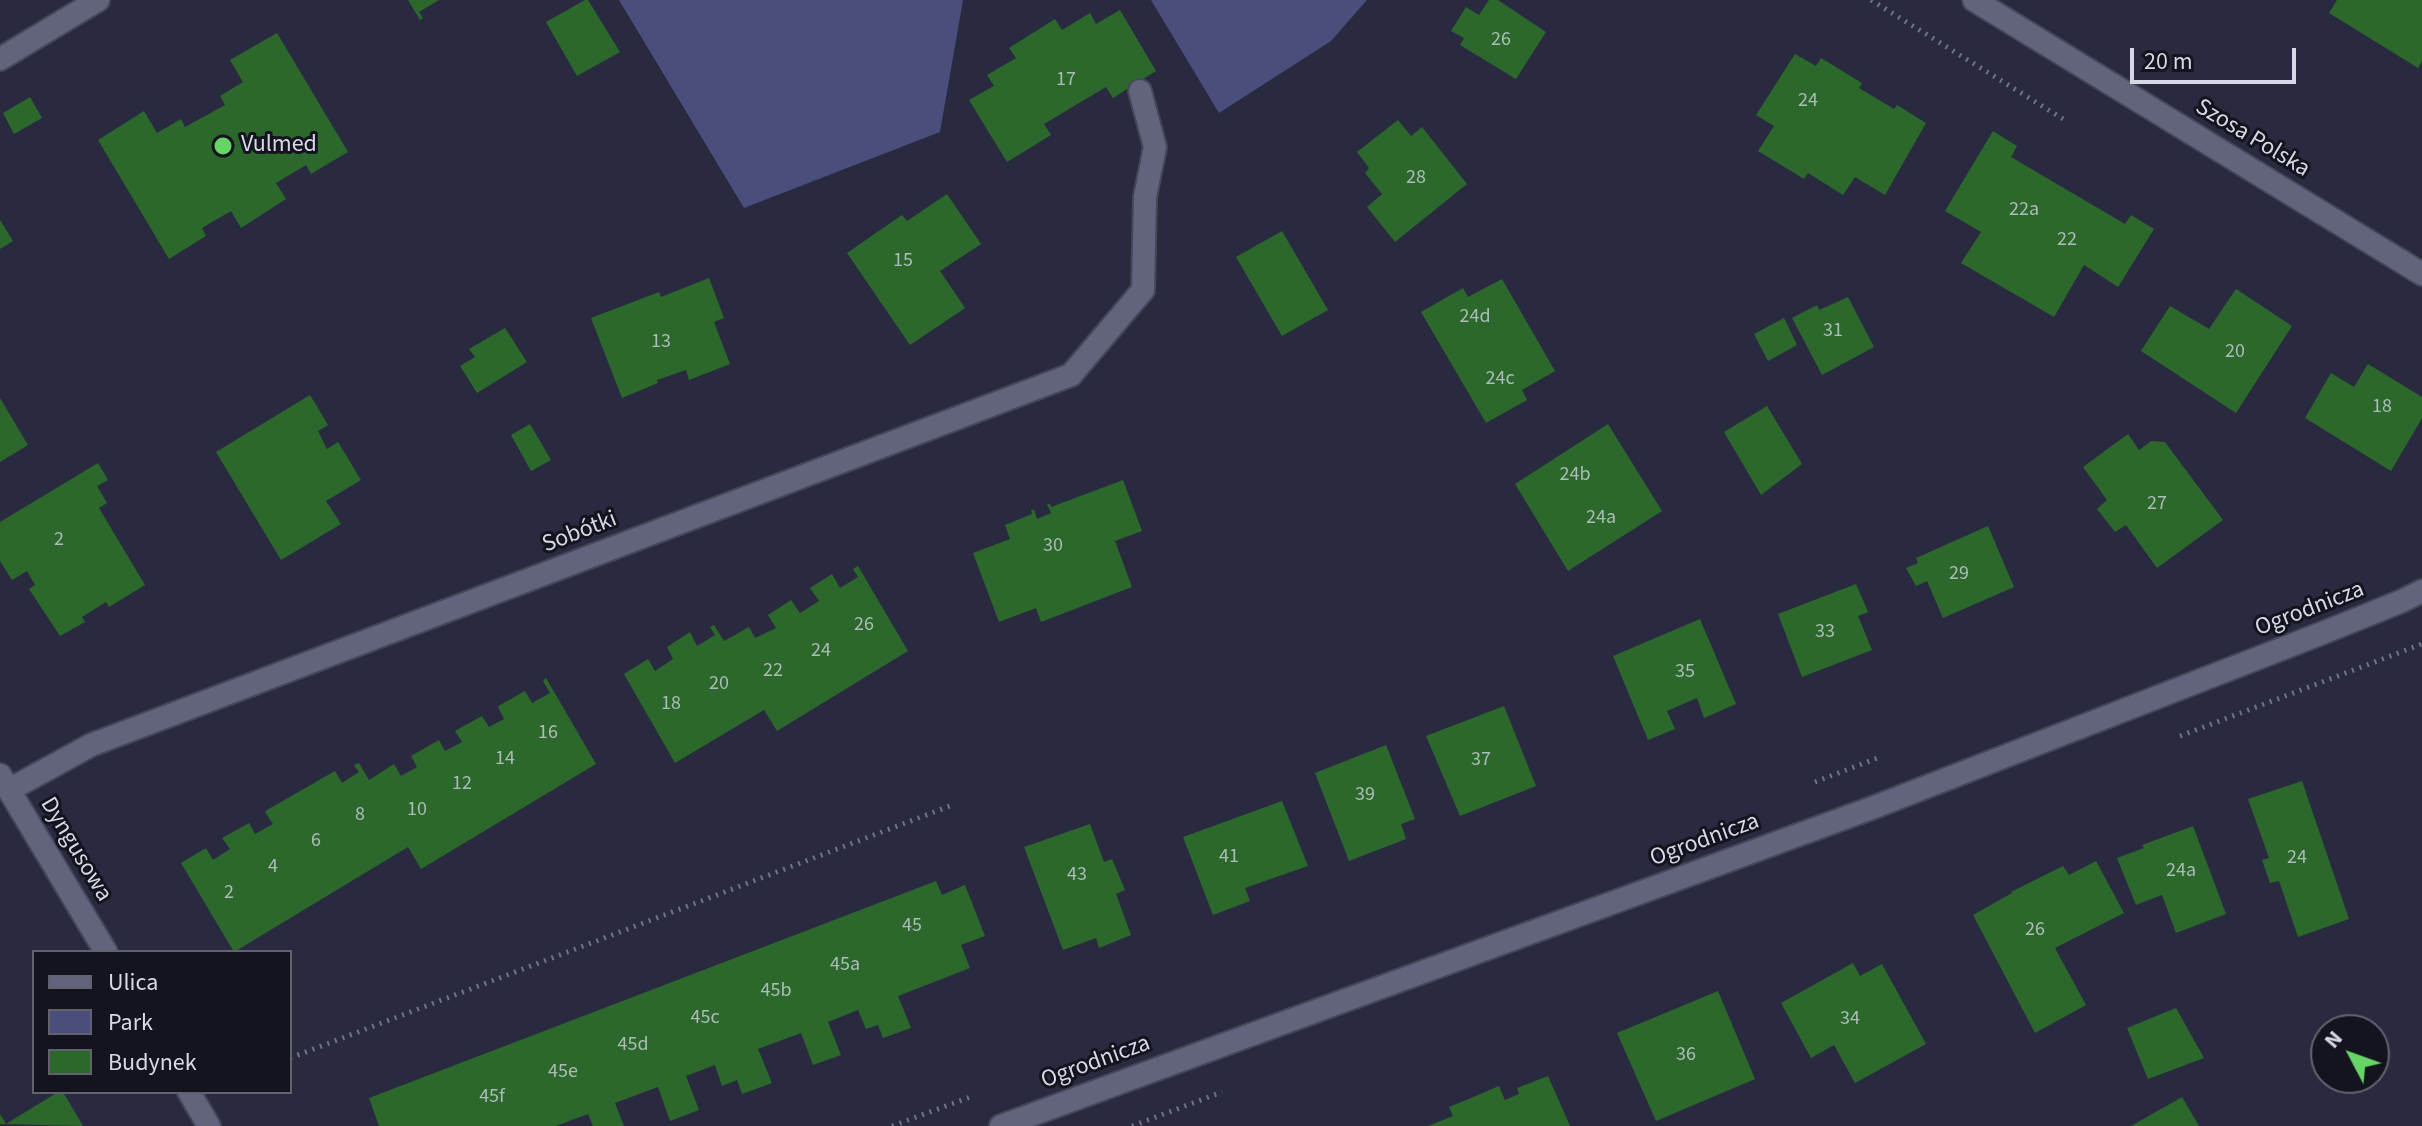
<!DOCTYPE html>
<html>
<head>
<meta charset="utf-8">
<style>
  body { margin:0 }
  #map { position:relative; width:2422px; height:1126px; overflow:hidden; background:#292a40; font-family:"Source Sans 3",sans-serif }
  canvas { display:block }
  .legend { position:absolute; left:32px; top:950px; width:260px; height:144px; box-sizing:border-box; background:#13141e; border:2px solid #61626e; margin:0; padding:10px 14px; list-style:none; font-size:24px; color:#d6d8e6 }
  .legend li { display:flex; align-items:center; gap:16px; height:40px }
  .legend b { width:40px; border:2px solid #61626e }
  .north { position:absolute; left:2310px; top:1014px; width:80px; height:80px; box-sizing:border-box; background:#13141e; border:2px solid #61626e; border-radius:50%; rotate:311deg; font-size:22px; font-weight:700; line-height:32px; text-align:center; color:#d6d8e6 }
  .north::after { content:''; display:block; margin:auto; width:28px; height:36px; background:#67d466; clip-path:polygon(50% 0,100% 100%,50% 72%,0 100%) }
  .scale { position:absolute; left:2130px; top:48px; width:166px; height:36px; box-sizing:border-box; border:4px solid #d6d8e6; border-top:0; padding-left:10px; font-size:24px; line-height:28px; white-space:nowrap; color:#d6d8e6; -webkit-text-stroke:6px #13141e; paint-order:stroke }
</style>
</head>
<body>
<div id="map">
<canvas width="2422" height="1126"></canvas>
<ul class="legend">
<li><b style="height:10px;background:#62647d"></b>Ulica</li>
<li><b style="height:22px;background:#4a4e7c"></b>Park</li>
<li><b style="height:22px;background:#2c682c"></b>Budynek</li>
</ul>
<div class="north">N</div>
<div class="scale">20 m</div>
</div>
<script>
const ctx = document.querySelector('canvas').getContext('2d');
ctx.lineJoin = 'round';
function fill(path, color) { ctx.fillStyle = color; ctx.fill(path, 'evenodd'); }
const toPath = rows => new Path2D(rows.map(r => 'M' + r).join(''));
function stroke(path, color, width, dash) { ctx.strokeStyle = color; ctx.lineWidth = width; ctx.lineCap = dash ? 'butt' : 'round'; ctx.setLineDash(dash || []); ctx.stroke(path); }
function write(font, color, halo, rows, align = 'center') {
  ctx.font = font + ' "Source Sans 3",sans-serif'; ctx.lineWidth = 6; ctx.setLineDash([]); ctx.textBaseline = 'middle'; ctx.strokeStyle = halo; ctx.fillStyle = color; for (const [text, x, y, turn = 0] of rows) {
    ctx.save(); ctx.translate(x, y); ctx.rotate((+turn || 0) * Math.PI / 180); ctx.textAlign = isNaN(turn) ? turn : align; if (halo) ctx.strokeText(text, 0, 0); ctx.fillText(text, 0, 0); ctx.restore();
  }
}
fill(toPath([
  [619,0,963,0,940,132,744,208],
  [1151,0,1367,0,1331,41,1219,113]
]), '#4a4e7c');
fill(toPath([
  [408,0,439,0,419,12,423,18,420,20],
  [585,0,588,0,620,52,577,76,546,22],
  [1489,0,1498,0,1546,32,1516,79,1460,45,1464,38,1451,31,1466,7,1479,15],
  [2337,0,2422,0,2422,61,2418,68,2329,13],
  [1120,10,1156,71,1113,98,1106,87,1044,124,1051,135,1007,162,969,100,994,86,987,75,1016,58,1009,48,1055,19,1062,30,1090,13,1096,24],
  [277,33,348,152,311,174,306,165,276,183,286,199,241,228,231,211,202,228,206,236,169,259,98,140,144,111,157,133,181,119,185,127,225,105,220,96,243,82,230,60],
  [1795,54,1816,66,1821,58,1862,83,1859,88,1894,109,1897,105,1926,123,1885,195,1855,177,1843,195,1808,173,1804,179,1758,151,1774,126,1756,115],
  [30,97,42,118,14,134,3,113],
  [1398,120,1411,136,1422,127,1467,184,1395,242,1367,207,1382,194,1365,173,1369,168,1357,152],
  [1993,131,2017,146,2011,157,2125,224,2131,215,2154,229,2118,287,2084,265,2054,317,1961,263,1981,232,1945,211],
  [947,194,981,244,940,271,965,308,910,345,847,253,902,215,907,221],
  [0,220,13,241,0,249],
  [1282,231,1328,310,1282,336,1236,257],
  [709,278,724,318,714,322,730,364,689,380,686,370,657,380,658,383,622,398,591,318,659,292,661,297],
  [1502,279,1555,371,1522,390,1527,400,1486,423,1421,312,1463,288,1468,297],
  [2236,289,2292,326,2236,413,2141,351,2170,306,2209,329],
  [1848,297,1874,347,1822,375,1792,318,1817,305,1819,310],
  [1784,318,1797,345,1768,361,1754,334],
  [505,328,527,362,477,393,460,366,475,357,469,349],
  [2368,364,2422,397,2422,418,2391,471,2305,418,2331,373,2354,387],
  [310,395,328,425,318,431,327,449,338,442,361,480,326,501,341,524,281,560,216,452],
  [0,398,28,445,0,462],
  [1767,406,1802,464,1761,495,1724,432],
  [530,424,551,460,531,471,511,435],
  [1608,424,1662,511,1568,571,1515,484],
  [2128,434,2139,450,2151,441,2165,442,2223,520,2157,568,2126,525,2115,532,2097,509,2107,500,2083,467],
  [98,463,108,480,97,486,107,503,99,508,145,585,109,607,106,602,82,617,85,622,60,636,29,589,35,585,27,571,12,580,0,561,0,522],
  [1123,480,1142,531,1115,541,1132,587,1041,622,1036,608,999,622,973,553,1010,539,1005,525,1032,514,1031,510,1034,510,1037,519,1051,513,1047,504,1050,504,1051,507],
  [1988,526,2014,587,1943,618,1927,581,1916,586,1906,568,1918,563,1916,558],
  [858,566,908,651,777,731,764,710,675,763,624,674,648,659,655,671,673,659,667,647,690,632,697,646,715,635,710,627,714,625,724,641,749,627,755,638,776,628,768,615,791,600,800,613,819,601,810,588,832,574,840,588,858,577,853,569],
  [1856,584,1868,612,1858,616,1872,650,1802,677,1778,614],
  [1700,619,1736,704,1704,718,1697,698,1667,711,1675,729,1648,740,1613,656],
  [546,678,596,764,421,869,408,847,234,952,181,863,206,848,213,860,230,849,222,838,249,823,255,834,273,824,265,812,267,810,335,771,342,783,359,772,354,765,359,763,369,780,394,764,401,776,417,767,411,756,439,740,445,751,462,742,455,731,482,716,489,727,504,719,498,707,500,705,525,691,532,703,550,693,543,681],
  [1504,706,1536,786,1460,816,1426,736],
  [1386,745,1415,819,1401,824,1406,839,1349,861,1315,773],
  [2302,781,2349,919,2298,937,2279,881,2270,883,2262,860,2269,858,2248,799],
  [1282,801,1308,866,1245,888,1250,901,1213,915,1183,837],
  [1090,824,1104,862,1112,859,1125,890,1116,894,1131,935,1099,948,1096,938,1063,950,1024,847],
  [2193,826,2226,914,2176,933,2162,895,2136,905,2117,858,2144,848,2142,845],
  [2096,861,2124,913,2055,948,2086,1005,2035,1033,1973,915,2012,893,2011,892,2063,866,2069,875],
  [936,881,942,895,965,885,985,936,961,945,970,968,898,996,911,1028,883,1038,878,1025,866,1029,858,1010,828,1022,841,1055,813,1065,801,1033,758,1049,772,1083,742,1094,737,1080,722,1086,715,1065,686,1076,699,1110,670,1121,658,1087,615,1103,624,1126,593,1126,588,1114,556,1126,379,1126,369,1098],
  [1853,963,1860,976,1882,964,1926,1044,1855,1083,1834,1045,1811,1058,1781,1003],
  [1718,991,1755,1079,1656,1121,1617,1033],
  [2176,1008,2204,1058,2148,1079,2127,1028],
  [1548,1076,1570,1126,1428,1126,1453,1116,1449,1107,1471,1098,1499,1086,1505,1100,1519,1094,1517,1088],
  [58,1092,63,1092,83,1126,0,1124,0,1114,6,1124],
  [2182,1097,2199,1126,2131,1126]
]), '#2c682c');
const service = toPath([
  [1140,91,1155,147,1145,197,1143,290]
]);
const minor = toPath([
  [0,59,98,0],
  [0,775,106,952],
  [9,790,91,745,1071,375,1143,290],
  [189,1092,209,1126],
  [1001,1126,1872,808,2320,634,2402,601,2422,591]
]);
const tertiary = toPath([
  [1974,0,2422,274]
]);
stroke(service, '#454658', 26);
stroke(minor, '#454658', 26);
stroke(tertiary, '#454658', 26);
stroke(toPath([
  [1871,0,2068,122],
  [2180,736,2422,644],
  [1815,782,1880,757],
  [290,1058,955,804],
  [892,1126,973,1096],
  [1132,1126,1222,1092]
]), '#717385', 5, [2, 6]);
stroke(service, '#62647d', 22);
stroke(minor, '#62647d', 22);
stroke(tertiary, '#62647d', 22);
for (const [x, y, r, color] of [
  [223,146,10,"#67d466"]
]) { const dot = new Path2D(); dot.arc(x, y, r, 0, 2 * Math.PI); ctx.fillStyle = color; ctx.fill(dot); stroke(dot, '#13141e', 3); }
write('20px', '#acbcb8', null, [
  ["26",1501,41],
  ["17",1066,81],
  ["24",1808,102],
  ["28",1416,179],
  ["22a",2024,211],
  ["22",2067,241],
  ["15",903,262],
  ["24d",1475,318],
  ["31",1833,332],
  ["13",661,343],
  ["20",2235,353],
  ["24c",1500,380],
  ["18",2382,408],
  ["24b",1575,476],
  ["27",2157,505],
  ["24a",1601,519],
  ["2",59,541],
  ["30",1053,547],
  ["29",1959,575],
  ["26",864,626],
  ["33",1825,633],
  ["24",821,652],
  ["22",773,672],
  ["35",1685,673],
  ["20",719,685],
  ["18",671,705],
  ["16",548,734],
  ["14",505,760],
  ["37",1481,761],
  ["12",462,785],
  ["39",1365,796],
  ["10",417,811],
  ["8",360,816],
  ["6",316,842],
  ["41",1229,858],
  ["24",2297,859],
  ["4",273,868],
  ["24a",2181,872],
  ["43",1077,876],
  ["2",229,894],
  ["45",912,927],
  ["26",2035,931],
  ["45a",845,966],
  ["45b",776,992],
  ["45c",705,1019],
  ["34",1850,1020],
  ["45d",633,1046],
  ["36",1686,1056],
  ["45e",563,1073],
  ["45f",492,1098]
]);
write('24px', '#d6d8e6', '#13141e', [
  ["Szosa Polska",2252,139,31],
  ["Sobótki",580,533,-21],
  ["Ogrodnicza",2310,610,-21],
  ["Ogrodnicza",1705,841,-20],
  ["Dyngusowa",75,850,59],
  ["Ogrodnicza",1096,1063,-20]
]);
write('24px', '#d6d8e6', '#13141e', [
  ["Vulmed",241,146]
], 'left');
</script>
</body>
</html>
